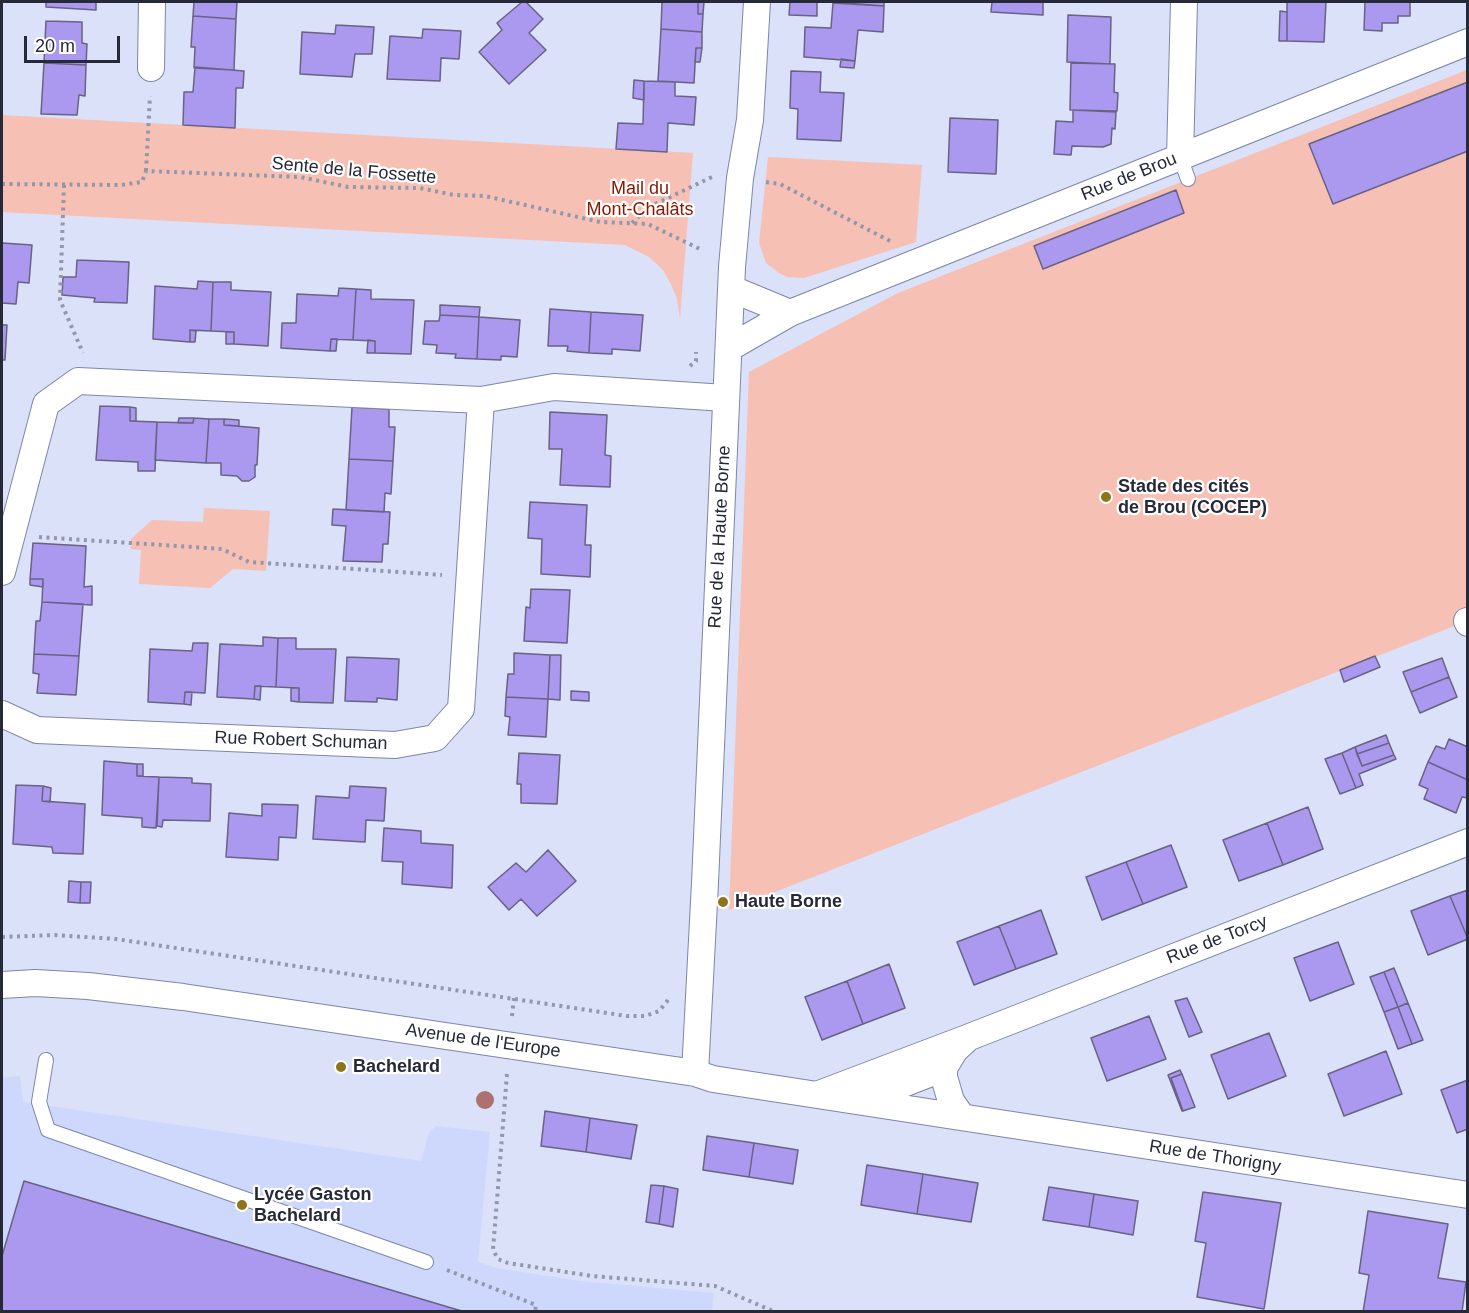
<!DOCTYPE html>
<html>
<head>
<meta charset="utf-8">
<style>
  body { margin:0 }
  #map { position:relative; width:1469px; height:1313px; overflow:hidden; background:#dae1f8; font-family:Arial,sans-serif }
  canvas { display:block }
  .frame { position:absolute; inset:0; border:3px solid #252938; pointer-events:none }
  .scale { position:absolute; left:24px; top:36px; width:96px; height:27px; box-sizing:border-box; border:3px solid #252938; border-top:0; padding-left:8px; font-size:18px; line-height:21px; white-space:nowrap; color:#252938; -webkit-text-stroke:4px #fff; paint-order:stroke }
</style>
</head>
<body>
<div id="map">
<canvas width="1469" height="1313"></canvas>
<div class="frame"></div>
<div class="scale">20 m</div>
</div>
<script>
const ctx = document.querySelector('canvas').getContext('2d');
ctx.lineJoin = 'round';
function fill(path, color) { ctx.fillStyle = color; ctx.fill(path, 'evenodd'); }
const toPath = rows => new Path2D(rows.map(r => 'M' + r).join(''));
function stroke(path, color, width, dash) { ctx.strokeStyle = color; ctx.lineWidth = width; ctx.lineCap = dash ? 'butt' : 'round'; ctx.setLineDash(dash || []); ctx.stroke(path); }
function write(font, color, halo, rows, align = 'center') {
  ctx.font = font + ' Arial,sans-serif'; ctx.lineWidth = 4.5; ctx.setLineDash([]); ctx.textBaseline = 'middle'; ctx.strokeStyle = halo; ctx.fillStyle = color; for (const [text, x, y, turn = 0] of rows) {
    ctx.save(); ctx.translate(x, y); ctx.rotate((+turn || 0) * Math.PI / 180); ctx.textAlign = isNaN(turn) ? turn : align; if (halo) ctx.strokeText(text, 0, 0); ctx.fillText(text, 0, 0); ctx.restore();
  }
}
fill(toPath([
  [20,1076,23,1102,421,1161,429,1133,436,1126,490,1132,478,1262,497,1268,579,1281,714,1293,712,1311,2,1311,2,1078]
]), '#ced8fd');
fill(toPath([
  [1467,70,1467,621,729,910,749,372,898,293],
  [2,115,693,153,680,319,677,299,671,284,663,270,649,257,625,245,2,212],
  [768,157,922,165,916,242,804,278,787,277,779,273,766,263,759,243],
  [204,508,270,511,266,571,233,569,210,588,139,584,141,550,131,549,131,539,152,520,203,522]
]), '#f6c0b4');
const building = toPath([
  [46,2,96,2,96,10,46,7,46,2],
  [194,2,237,2,236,19,193,16,194,2],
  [522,2,526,2,543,19,529,33,546,50,509,84,479,52,502,30,497,23,522,2],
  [662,2,698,2,698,14,703,14,702,32,661,29,662,2],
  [698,2,704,2,703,14,698,14,698,2],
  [790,2,817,2,817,16,789,15,790,2],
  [833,2,884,2,884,6,833,2],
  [992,2,1043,2,1043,15,991,12,992,2],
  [1287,2,1326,2,1324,42,1287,41,1287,2],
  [1365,2,1410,2,1410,16,1398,16,1398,23,1382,23,1382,31,1364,30,1365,2],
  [833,3,884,6,883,32,858,30,855,61,804,57,805,27,831,28,833,3],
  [1280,11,1287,12,1287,41,1279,41,1280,11],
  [1068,15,1111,17,1110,64,1067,62,1068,15],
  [193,16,236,19,234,70,194,68,195,47,191,47,193,16],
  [46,21,82,22,82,43,87,44,86,65,44,63,46,21],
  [336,25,374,27,372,54,355,54,352,77,300,74,302,32,335,34,336,25],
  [423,29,461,31,459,59,441,58,440,81,387,79,390,36,422,38,423,29],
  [661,29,702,32,702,48,696,48,694,83,658,81,661,29],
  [696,48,702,48,700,62,695,62,696,48],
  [841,59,855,61,854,68,840,67,841,59],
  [44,63,86,65,85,96,79,95,77,115,41,114,44,63],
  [1071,63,1115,64,1114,92,1118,93,1117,111,1070,110,1071,63],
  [195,67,244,71,243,88,236,88,235,128,183,125,184,92,193,92,195,67],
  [791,71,821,72,820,92,844,93,841,141,797,139,798,109,790,108,791,71],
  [634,80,644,81,644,100,633,98,634,80],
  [644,81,675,82,675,96,696,97,694,125,668,123,667,152,616,149,618,123,643,124,644,81],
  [1468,82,1468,151,1333,204,1309,144,1468,82],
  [1073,110,1116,112,1115,129,1112,128,1111,144,1103,147,1072,146,1071,155,1054,154,1056,121,1073,122,1073,110],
  [950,118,998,120,996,174,948,172,950,118],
  [1176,190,1184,213,1043,269,1034,246,1176,190],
  [2,243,32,245,29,283,18,282,16,304,2,303,2,243],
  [77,260,129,262,127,303,94,302,95,298,62,295,63,277,76,277,77,260],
  [198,281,213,282,211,331,190,330,190,342,153,339,155,286,197,289,198,281],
  [213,282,231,282,231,290,271,292,268,346,234,344,234,332,211,331,213,282],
  [339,288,356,289,353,340,331,339,330,351,281,348,282,323,296,323,297,294,338,296,339,288],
  [356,289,371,290,371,299,414,300,411,354,375,353,375,341,353,340,356,289],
  [440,305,480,307,479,317,440,315,440,305],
  [550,309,591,312,589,353,567,351,568,346,548,346,550,309],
  [591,312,643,315,640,351,612,349,612,354,589,353,591,312],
  [440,315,479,317,477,359,455,358,456,354,436,353,437,345,423,344,425,321,439,321,440,315],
  [479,317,520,320,517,357,501,356,501,360,477,359,479,317],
  [2,325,7,325,5,360,2,360,2,325],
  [190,330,196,331,195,342,190,342,190,330],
  [226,332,234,332,234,344,226,344,226,332],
  [331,339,337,339,336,351,330,351,331,339],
  [368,340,375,341,375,353,367,353,368,340],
  [100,406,130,407,130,421,157,422,155,471,138,471,138,462,96,460,100,406],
  [130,407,136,408,136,421,130,421,130,407],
  [352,407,389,409,389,427,395,427,393,461,349,459,352,407],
  [550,412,607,415,605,455,611,456,610,487,560,485,562,449,549,449,550,412],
  [179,418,194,418,193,423,178,423,179,418],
  [194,418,209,419,206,463,155,460,157,422,193,423,194,418],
  [209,419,224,419,224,425,259,428,257,465,255,465,255,477,249,481,242,481,237,476,221,475,221,463,206,463,209,419],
  [224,419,239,420,239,426,224,425,224,419],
  [349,459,393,461,391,494,385,493,384,512,346,510,349,459],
  [530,502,587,505,585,545,591,545,590,577,541,574,542,539,528,538,530,502],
  [333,509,390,512,388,544,383,544,382,562,343,561,346,526,332,525,333,509],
  [33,543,86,546,84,587,92,586,92,605,42,602,43,579,30,579,33,543],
  [30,579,43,579,43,587,30,585,30,579],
  [531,589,570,590,567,643,524,641,526,607,530,608,531,589],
  [42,602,83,604,79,656,34,654,36,621,40,621,42,602],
  [263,637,278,638,276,687,255,686,254,699,217,697,220,644,263,646,263,637],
  [278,638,296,638,296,649,336,649,333,703,299,702,299,688,276,687,278,638],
  [193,643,208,643,205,693,185,692,184,704,148,702,150,649,192,651,193,643],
  [514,653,550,655,548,699,506,697,508,674,514,674,514,653],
  [34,654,79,656,76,695,37,693,39,674,33,673,34,654],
  [550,655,561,655,560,700,548,699,550,655],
  [1375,656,1380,667,1344,682,1340,670,1375,656],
  [347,657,399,659,397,700,377,698,377,702,345,701,347,657],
  [1442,658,1449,677,1411,692,1403,672,1442,658],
  [1449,677,1457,697,1420,713,1411,692,1449,677],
  [255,686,261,686,260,700,254,699,255,686],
  [291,688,299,688,299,702,291,701,291,688],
  [571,691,589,692,589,701,571,700,571,691],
  [185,692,192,692,191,705,184,704,185,692],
  [506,697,548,699,546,737,508,735,510,717,505,716,506,697],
  [1386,735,1389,743,1357,754,1355,747,1386,735],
  [1449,739,1468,747,1468,780,1428,762,1436,746,1445,749,1449,739],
  [1389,743,1394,755,1362,766,1357,754,1389,743],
  [1355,747,1362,766,1394,755,1396,759,1359,774,1363,785,1356,788,1342,753,1355,747],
  [519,753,560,755,557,804,521,803,521,784,517,784,519,753],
  [1342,753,1356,788,1340,794,1325,759,1342,753],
  [104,761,137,764,137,776,159,777,156,828,142,827,142,818,102,815,104,761],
  [1428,762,1468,780,1468,798,1462,797,1456,813,1424,799,1428,789,1419,785,1428,762],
  [137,764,143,764,143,776,137,776,137,764],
  [159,777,192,778,192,783,211,784,210,821,163,820,162,827,157,826,159,777],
  [16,785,43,786,42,801,85,804,83,854,53,853,52,847,13,844,16,785],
  [43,786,51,788,50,802,42,801,43,786],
  [350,786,386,788,384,821,366,820,365,842,313,839,316,796,349,798,350,786],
  [262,804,298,805,296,838,279,837,278,860,226,857,229,813,262,816,262,804],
  [1308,807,1323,849,1283,865,1267,823,1308,807],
  [1267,823,1283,865,1239,881,1223,840,1267,823],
  [384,828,421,831,421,843,453,845,452,888,402,884,403,862,382,861,384,828],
  [1171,845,1187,887,1143,904,1126,862,1171,845],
  [548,850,576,881,537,916,521,899,509,910,488,887,516,863,526,872,548,850],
  [1126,862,1143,904,1102,920,1086,877,1126,862],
  [69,881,81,882,80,903,68,902,69,881],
  [81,882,91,882,90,903,80,903,81,882],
  [1468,890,1468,939,1450,896,1468,890],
  [1450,896,1468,939,1428,955,1411,911,1450,896],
  [1041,910,1057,954,1016,969,999,926,1041,910],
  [999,926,1016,969,974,985,957,942,999,926],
  [1338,942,1354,984,1310,1001,1294,958,1338,942],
  [889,964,905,1008,863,1024,847,981,889,964],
  [1394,968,1408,1003,1398,1007,1384,972,1394,968],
  [1384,972,1398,1007,1384,1012,1370,977,1384,972],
  [847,981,863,1024,822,1040,805,997,847,981],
  [1187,998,1202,1032,1189,1037,1175,1001,1187,998],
  [1408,1003,1423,1040,1412,1044,1398,1007,1408,1003],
  [1398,1007,1412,1044,1398,1049,1384,1012,1398,1007],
  [1149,1016,1166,1059,1107,1081,1091,1038,1149,1016],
  [1269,1033,1286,1076,1228,1099,1211,1055,1269,1033],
  [1386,1051,1402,1094,1344,1116,1328,1074,1386,1051],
  [1180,1070,1182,1074,1171,1078,1183,1111,1182,1111,1168,1075,1180,1070],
  [1182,1074,1195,1107,1183,1111,1171,1078,1182,1074],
  [1468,1080,1468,1129,1457,1133,1441,1090,1468,1080],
  [545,1111,590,1118,586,1152,541,1146,545,1111],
  [590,1118,637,1125,631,1159,586,1152,590,1118],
  [707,1136,754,1143,749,1177,703,1170,707,1136],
  [754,1143,798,1150,793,1184,749,1177,754,1143],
  [867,1165,923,1174,917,1214,861,1205,867,1165],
  [923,1174,978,1183,971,1222,917,1214,923,1174],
  [24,1181,465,1312,2,1312,2,1256,24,1181],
  [651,1185,664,1186,659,1224,646,1222,651,1185],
  [664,1186,678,1189,673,1227,659,1224,664,1186],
  [1049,1187,1094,1194,1089,1227,1043,1220,1049,1187],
  [1203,1192,1281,1203,1264,1309,1197,1297,1206,1243,1195,1241,1203,1192],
  [1094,1194,1138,1201,1133,1235,1089,1227,1094,1194],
  [1368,1211,1448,1224,1438,1278,1466,1282,1462,1312,1363,1312,1369,1275,1359,1273,1368,1211]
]);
fill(building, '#a9e');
stroke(building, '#686285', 1.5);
const lane = toPath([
  [1180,157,1188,179],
  [46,1060,39,1102,48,1130,426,1262]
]);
const street = toPath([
  [151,68,152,2],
  [1180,157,1184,2],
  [732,289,790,313],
  [729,348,790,313,1468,42],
  [2,572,46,404,78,381,481,400,554,387,726,398],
  [1467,621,1468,623],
  [2,714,37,730,395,745,435,738,461,709,481,400],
  [2,985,35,983,88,986,183,997,695,1073,713,1079,1468,1195],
  [695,1073,705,883,732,267,740,178,750,120,757,2],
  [819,1094,967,1038,1468,842],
  [860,1101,944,1068],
  [962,1117,951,1101,944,1077,944,1068,955,1050,966,1040]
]);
stroke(lane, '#7d86a9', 16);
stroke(street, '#7d86a9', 28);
stroke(toPath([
  [146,171,150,96],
  [766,182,780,184,892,242],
  [2,184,121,185,142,182,146,171,300,177,348,187,420,188,454,195,485,196,600,222,648,224,702,250],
  [64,185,60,300,83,353],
  [632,223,649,207,712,177],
  [690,366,696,361,696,352],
  [39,537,222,549,249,562,442,575],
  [2,937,55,935,116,939,627,1016,645,1016,659,1011,669,999],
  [512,1016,514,998],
  [507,1074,493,1250,498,1259,508,1263,592,1276,715,1286,775,1312],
  [447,1270,536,1305,535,1312]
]), '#9298ac', 4, [3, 4.5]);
stroke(lane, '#fff', 14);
stroke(street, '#fff', 26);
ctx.fillStyle = '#ad7170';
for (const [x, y] of [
  [485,1100]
]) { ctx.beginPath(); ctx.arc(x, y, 9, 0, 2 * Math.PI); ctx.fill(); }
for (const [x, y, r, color] of [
  [1106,497,6,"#8e7519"],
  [723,902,6,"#8e7519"],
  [341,1067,6,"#8e7519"],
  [242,1205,6,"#8e7519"]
]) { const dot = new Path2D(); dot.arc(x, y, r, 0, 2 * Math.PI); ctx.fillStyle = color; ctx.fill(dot); stroke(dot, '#fff', 2); }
write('18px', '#252938', '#fff', [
  ["Sente de la Fossette",354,171,5],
  ["Rue de Brou",1129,177,-22],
  ["Rue de la Haute Borne",720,537,-87],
  ["Rue Robert Schuman",301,741,2],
  ["Rue de Torcy",1217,940,-21],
  ["Avenue de l'Europe",483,1041,8],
  ["Rue de Thorigny",1215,1157,9]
]);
write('18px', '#891600', '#fff', [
  ["Mail du",640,189],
  ["Mont-Chalâts",640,210]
]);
write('bold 18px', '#252938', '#fff', [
  ["Stade des cités",1118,487],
  ["de Brou (COCEP)",1118,508],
  ["Haute Borne",735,902],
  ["Bachelard",353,1067],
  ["Lycée Gaston",254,1195],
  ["Bachelard",254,1216]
], 'left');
</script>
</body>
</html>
